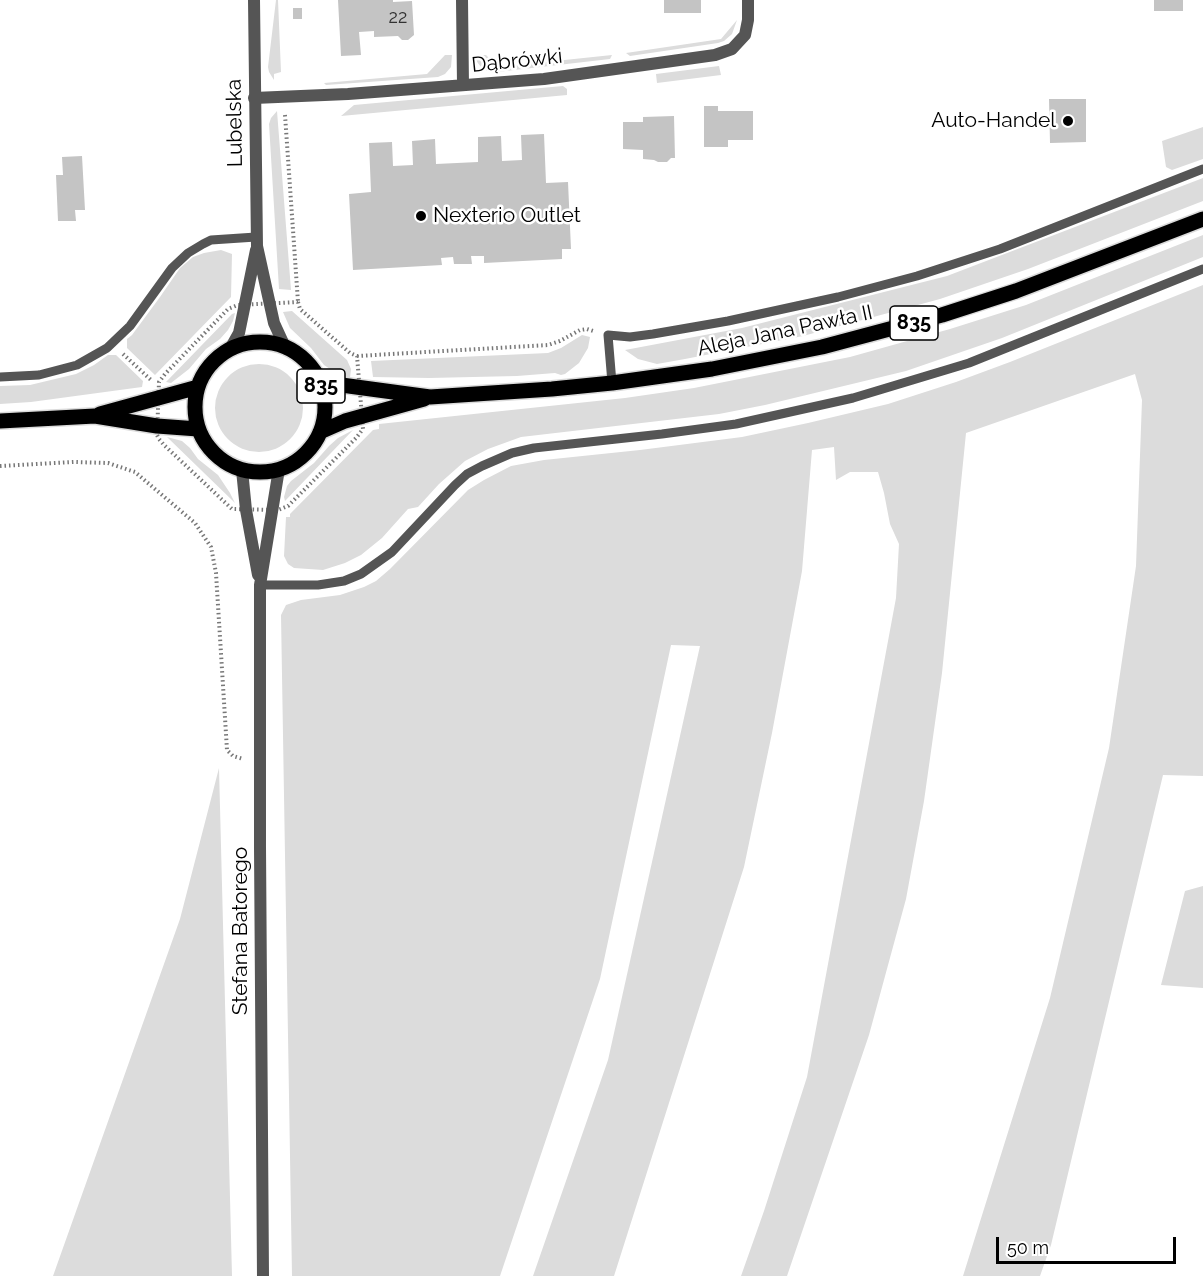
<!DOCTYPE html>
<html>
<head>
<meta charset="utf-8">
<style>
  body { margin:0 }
  #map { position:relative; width:1203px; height:1276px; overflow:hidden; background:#fff; font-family:Raleway,sans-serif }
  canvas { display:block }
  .scale { position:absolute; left:996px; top:1237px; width:180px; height:27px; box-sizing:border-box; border:3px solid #000; border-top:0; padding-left:8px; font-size:18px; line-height:21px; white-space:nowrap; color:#000; -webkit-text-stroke:4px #fff; paint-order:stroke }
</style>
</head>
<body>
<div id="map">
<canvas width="1203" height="1276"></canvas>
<div class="scale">50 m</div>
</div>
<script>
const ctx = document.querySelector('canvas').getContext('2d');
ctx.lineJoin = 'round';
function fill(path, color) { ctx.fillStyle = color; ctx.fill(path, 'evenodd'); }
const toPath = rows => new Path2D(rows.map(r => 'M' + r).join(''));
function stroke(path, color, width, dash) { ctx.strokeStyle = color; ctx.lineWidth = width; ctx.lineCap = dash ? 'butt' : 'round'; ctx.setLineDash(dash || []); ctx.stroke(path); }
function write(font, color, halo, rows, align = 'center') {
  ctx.font = font + ' Raleway,sans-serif'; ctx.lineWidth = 5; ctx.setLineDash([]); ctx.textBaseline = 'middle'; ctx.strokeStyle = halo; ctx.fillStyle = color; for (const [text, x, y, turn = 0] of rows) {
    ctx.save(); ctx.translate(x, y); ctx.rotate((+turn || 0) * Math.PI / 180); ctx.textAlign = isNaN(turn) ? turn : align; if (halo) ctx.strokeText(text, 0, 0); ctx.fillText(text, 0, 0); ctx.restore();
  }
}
fill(toPath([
  [276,0,278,0,281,72,274,74,274,80,269,72,268,67],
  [737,20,732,34,724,41,718,43,630,56,626,53,721,39],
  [445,55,452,55,451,67,445,74,438,77,326,85,324,83,427,74],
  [474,55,486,55,498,67,612,55,610,59,497,72,487,71,481,67,474,58],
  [719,66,721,75,657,83,656,74],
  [563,86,567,89,567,95,341,116,354,105],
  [277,111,291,290,279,289,269,124,271,118],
  [1203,127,1203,159,1172,170,1166,167,1162,141],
  [1203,178,1203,201,1028,269,940,299,803,336,685,359,657,364,638,359,625,350,742,328,947,276],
  [1203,235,1203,257,1002,338,906,371,765,405,719,414,521,437,488,449,465,461,439,484,418,507,408,509,382,538,361,555,345,563,323,570,294,568,288,564,284,556,286,517,290,517,290,514,373,430,379,429,379,424,625,398,694,388,850,357,950,329,1026,305],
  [221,250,232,254,231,297,155,375,127,348,127,339,132,335,160,297,180,268,193,257,204,253],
  [1203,285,1203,776,1163,775,1051,1245,1040,1276,963,1276,1050,998,1109,748,1136,566,1142,400,1135,374,966,433,942,673,924,801,906,899,869,1035,787,1276,741,1276,764,1211,807,1077,896,598,899,544,890,524,884,493,878,472,850,472,836,480,834,447,812,450,802,571,772,733,744,867,614,1276,533,1276,608,1060,700,646,671,645,600,979,500,1276,292,1276,281,615,286,605,301,600,340,595,364,587,376,581,390,569,468,490,484,480,511,466,544,460,640,450,742,437,808,423,888,404,956,382,1010,362],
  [292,311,347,360,351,369,350,378,336,373,324,365,311,348,290,328,283,312],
  [235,313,233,321,228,330,220,339,206,349,189,369,171,383,166,382,232,314],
  [582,335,590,337,588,348,579,363,565,374,561,375,555,373,517,376,429,378,373,377,371,361,548,353,561,348],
  [108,355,116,355,143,381,142,387,31,402,0,404,0,386,30,385,76,374,94,365],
  '215 408a44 44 0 1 1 88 0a44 44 0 1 1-88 0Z',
  [353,430,285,501,284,497,287,486,291,481,314,463,329,446,338,438],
  [167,437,182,441,190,448,198,459,218,475,230,493,235,503],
  [219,768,232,1276,53,1276,180,919],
  [1203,886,1203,988,1161,985,1185,891]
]), '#dcdcdc');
fill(toPath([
  [338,0,393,0,393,2,412,1,414,35,408,40,402,40,398,36,374,37,374,31,359,32,361,55,341,56],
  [664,0,701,0,701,13,664,13],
  [1154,0,1183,0,1183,11,1154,11],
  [293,8,302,8,302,19,293,19],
  [1049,99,1086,99,1086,142,1050,143],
  [704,106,718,106,718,111,753,111,753,140,728,140,728,147,704,147],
  [674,116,675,158,671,158,667,162,658,162,654,160,643,159,643,150,623,149,623,122,643,122,643,117],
  [544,134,546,183,568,182,571,249,562,249,562,259,484,263,484,256,471,256,472,264,454,264,453,257,441,258,442,265,353,270,349,194,371,192,369,143,392,142,393,166,413,165,412,141,435,139,436,164,478,162,478,137,501,136,502,161,522,160,521,135],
  [82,156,85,210,75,210,76,221,58,221,56,175,63,175,62,157]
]), '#c4c4c4');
const primary = toPath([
  '195 407a65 65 0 1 1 130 0a65 65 0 1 1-130 0Z',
  [319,380,334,384,430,397,552,389,612,383,712,369,822,347,942,315,1016,291,1203,219],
  [100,414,198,387],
  [0,421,95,416,157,426,198,429],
  [320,432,345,421,424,399]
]);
stroke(primary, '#dbdbdb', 18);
stroke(toPath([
  [285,115,298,302],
  [298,302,300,309,350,353,357,356,363,429,356,438,288,506,278,510,232,509,164,445,159,439,157,435,159,382,165,374,228,309,238,305,298,302],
  [123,354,151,380],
  [357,356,548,345,560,341,580,330,587,329,593,331],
  [0,466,74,462,108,463,135,472,195,523,211,547,216,573,227,750,233,756,243,759]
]), '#777', 4, [1.5, 3]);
stroke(toPath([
  [0,377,39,375,77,365,107,348,130,326,172,268,188,253,203,244,211,240,256,237],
  [612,383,608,335,630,337,653,334,728,321,838,297,917,276,1000,249,1203,169],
  [260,585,318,585,344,581,361,574,392,552,455,485,467,474,482,466,512,453,534,448,662,434,736,424,853,398,969,363,1203,269]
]), '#555', 9);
stroke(toPath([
  [462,0,463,85],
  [254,98,348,94,544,79,715,55,732,49,745,35,748,20,748,0]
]), '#555', 12);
stroke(toPath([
  [254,0,257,246,274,323,285,347],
  [230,349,239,333,256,250],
  [242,470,246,510,258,575],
  [263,1276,260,847,260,585,279,469]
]), '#555', 12);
stroke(primary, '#000', 15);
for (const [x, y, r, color] of [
  [1068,121,6,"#000"],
  [421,216,6,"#000"]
]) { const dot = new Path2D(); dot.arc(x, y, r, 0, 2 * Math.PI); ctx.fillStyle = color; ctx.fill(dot); stroke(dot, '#fff', 2); }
write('18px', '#313131', null, [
  ["22",398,18]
]);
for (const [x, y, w] of [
  [914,323,48],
  [321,386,48]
]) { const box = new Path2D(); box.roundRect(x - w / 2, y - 17, w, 34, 4.5); ctx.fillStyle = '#fff'; ctx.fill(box); stroke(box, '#000', 1.5); }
write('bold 20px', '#000', null, [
  ["835",914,323],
  ["835",321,386]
]);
write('21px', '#000', '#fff', [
  ["Dąbrówki",517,61,-6],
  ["Lubelska",235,123,-91],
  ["Aleja Jana Pawła II",785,331,-12],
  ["Stefana Batorego",241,931,-90]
]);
write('21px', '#000', '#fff', [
  ["Auto-Handel",1056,121],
  ["Nexterio Outlet",433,216,"left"]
], 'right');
</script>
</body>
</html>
